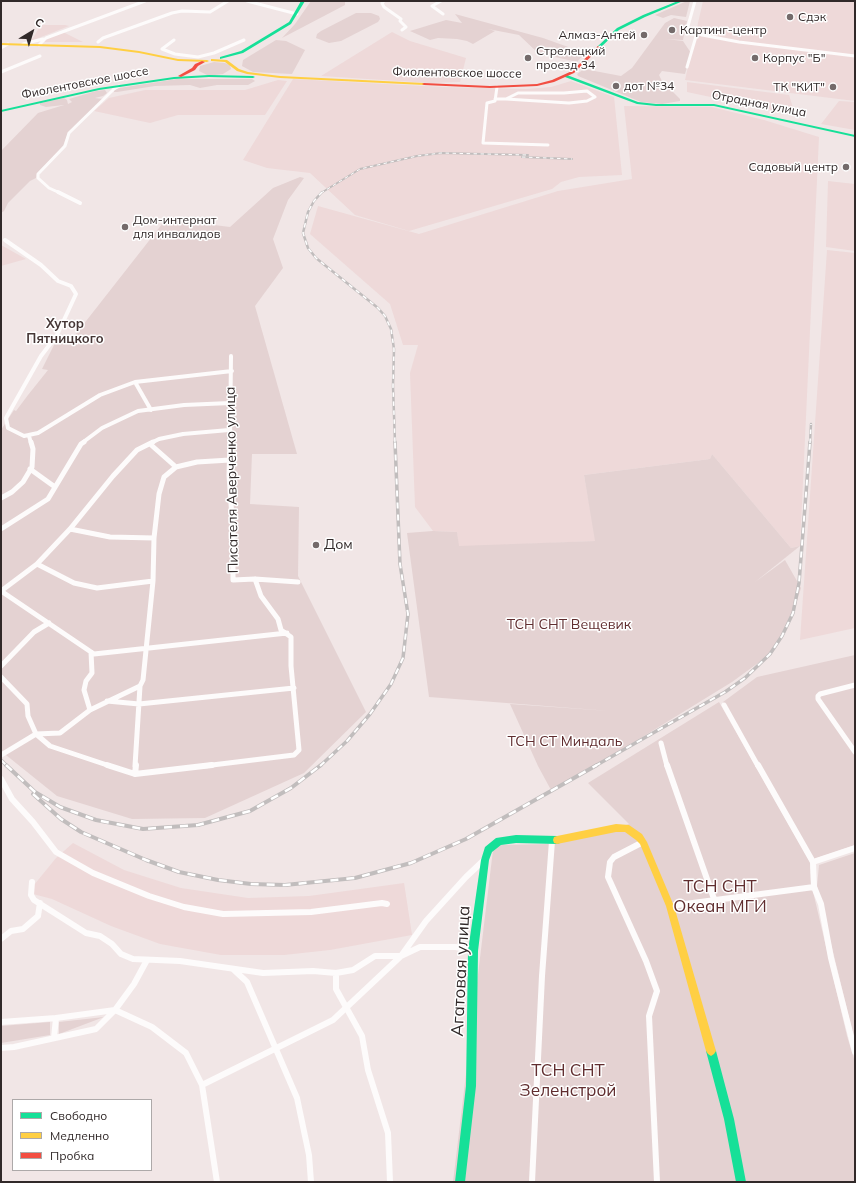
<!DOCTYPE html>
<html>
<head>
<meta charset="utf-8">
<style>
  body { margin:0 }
  #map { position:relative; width:856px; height:1183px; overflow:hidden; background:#f1e6e6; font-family:Mulish,sans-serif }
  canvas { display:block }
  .frame { position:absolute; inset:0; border:2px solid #312929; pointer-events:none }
  .legend { position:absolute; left:12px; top:1099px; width:140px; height:72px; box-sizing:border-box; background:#fff; border:1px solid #ada9a9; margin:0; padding:5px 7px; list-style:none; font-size:12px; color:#312929 }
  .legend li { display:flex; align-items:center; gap:8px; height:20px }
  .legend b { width:20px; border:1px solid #ada9a9 }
  .north { position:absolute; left:12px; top:12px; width:40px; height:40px; -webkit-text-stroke:3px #fff; paint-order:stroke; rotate:38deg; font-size:11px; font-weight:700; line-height:16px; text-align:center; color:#312929 }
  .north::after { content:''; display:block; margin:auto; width:14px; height:18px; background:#312929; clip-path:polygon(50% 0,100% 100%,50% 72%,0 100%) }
</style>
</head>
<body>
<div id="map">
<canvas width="856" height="1183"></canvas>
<div class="frame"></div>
<ul class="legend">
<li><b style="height:5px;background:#16e098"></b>Свободно</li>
<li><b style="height:5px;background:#ffcf43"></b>Медленно</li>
<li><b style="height:5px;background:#f24e42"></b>Пробка</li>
</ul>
<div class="north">С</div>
</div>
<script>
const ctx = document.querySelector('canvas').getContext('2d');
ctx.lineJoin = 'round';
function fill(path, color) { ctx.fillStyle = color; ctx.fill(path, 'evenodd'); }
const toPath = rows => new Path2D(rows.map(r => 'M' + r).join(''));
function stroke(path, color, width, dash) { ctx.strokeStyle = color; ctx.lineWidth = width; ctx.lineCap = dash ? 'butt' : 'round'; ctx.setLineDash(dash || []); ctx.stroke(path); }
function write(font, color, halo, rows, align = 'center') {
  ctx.font = font + ' Mulish,sans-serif'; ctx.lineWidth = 3; ctx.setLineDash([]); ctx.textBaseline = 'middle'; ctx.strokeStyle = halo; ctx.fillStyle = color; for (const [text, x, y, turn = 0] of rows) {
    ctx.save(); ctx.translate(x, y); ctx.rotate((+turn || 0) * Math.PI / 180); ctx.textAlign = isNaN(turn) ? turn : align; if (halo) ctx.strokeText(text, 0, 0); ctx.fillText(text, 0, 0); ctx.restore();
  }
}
fill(toPath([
  [703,1,855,1,855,101,685,80],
  [41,25,65,25,69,26,31,41],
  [63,32,83,42,45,42,43,40],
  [392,32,410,41,466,58,460,82,430,83,321,76],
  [293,79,443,87,526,89,551,87,571,81,614,97,622,175,579,177,561,182,552,189,409,231,355,215,310,173,267,168,243,160],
  [278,80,287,81,265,115,178,115,150,123,94,111,109,98,145,90,245,90],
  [687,82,789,95,793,108,786,113,687,92],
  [839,101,855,102,855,130,821,124],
  [624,106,712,107,764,120,819,137,800,546,791,548,712,454,710,459,584,475,596,541,458,547,457,532,433,531,415,507,410,373,418,345,403,345,390,304,310,234,318,206,419,234,558,191,632,179],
  [828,181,855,184,855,251,826,247],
  [1,245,26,259,1,266],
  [827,250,855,253,855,628,800,640],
  [73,843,124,870,181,888,248,898,309,896,404,883,412,935,330,950,284,955,221,955,160,944,111,926,52,899,33,894,34,885,56,858]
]), '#eed9d9');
fill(toPath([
  [311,1,345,1,345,5,282,38,295,24],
  [687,1,690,1,686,17,671,15,663,18,655,15],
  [356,13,371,13,379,16,380,19,378,22,341,41,329,43,316,38,317,34,321,31],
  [455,14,543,38,585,53,577,62,538,53,519,35,488,29,495,31,473,44,467,41,457,39,438,38,430,40,410,31,446,20,462,23],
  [674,18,687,21,683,40,666,39,683,41,691,53,685,74,662,71,659,75,662,81,680,99,680,101,662,104,641,102,578,76,577,74,584,69,621,76,632,68,665,23],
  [276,40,286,41,305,50,292,74,253,72,242,66,243,60],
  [214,62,225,63,230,65,231,69,223,74,215,75,207,75,199,71,200,66],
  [177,79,252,79,255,81,248,85,217,85,200,88,190,85,155,86,117,92,114,92,114,90,119,88],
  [105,90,107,93,103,96,95,98,103,99,68,133,63,146,37,174,36,178,30,181,8,203,4,211,1,213,1,151,38,113,64,105,46,107,40,105,40,103,64,98,67,100,68,104,72,102,69,99,96,91],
  [300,177,304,178,288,200,273,239,283,268,255,306,297,454,252,454,250,504,299,507,298,576,366,712,304,773,205,818,132,819,57,796,1,751,1,430,14,410,16,411,28,395,27,395,28,395,48,370,42,369,57,339,72,339,166,219,230,227,273,188],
  [712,454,791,548,800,546,755,582,785,560,801,588,792,617,773,652,732,682,618,752,551,790,538,766,510,704,610,711,429,697,407,533,433,531,457,532,459,546,595,541,584,475,710,459],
  [855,655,855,845,814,859,723,702,757,677],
  [719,702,810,862,811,883,847,1036,855,1062,855,1182,453,1182,493,850,501,845,549,844,594,835,629,824,588,783],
  [855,853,855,1042,817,886,819,865],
  [104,1017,59,1034,59,1022],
  [50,1022,50,1035,1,1043,1,1026]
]), '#e4d2d2');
stroke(toPath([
  [247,1,297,14],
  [384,1,382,3,384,7,401,19,400,21,406,27,402,30],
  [441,1,432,6,443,14],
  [695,1,688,26,690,30,702,35,739,42,855,56],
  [174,40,162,49,175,54,198,57,214,53,244,40],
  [98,42,103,38,172,13,182,11,210,12,228,1],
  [23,44,43,39],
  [39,45,46,38,145,1],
  [1,48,8,44],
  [687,67,697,33],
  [1,72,40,56],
  [497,87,495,101,487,103,483,143,548,145],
  [587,91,595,97,587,101,569,103,506,99,518,93,564,93,587,91],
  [495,99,506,99],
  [60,193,49,188,38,178,38,174,65,146,69,133,114,89,119,86]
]), '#fdfbfb', 3);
stroke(toPath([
  [58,192,80,203],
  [5,240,41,265,58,281,71,286,76,294,57,335,41,356,6,418,8,428,24,436,38,433,100,395,135,382,232,371],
  [135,382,151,410],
  [29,436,31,443],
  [82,443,102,428,138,411,184,405,230,403],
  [151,443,159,439,183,434,229,430],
  [230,443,231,356]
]), '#fdfbfb', 4);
stroke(toPath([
  [153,442,137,450,113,476,70,529,37,564,1,591,94,654,287,633],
  [230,442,229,475,233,532,233,580,255,579,298,582],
  [150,444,176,467],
  [30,469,55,487],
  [1,498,12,492,23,482,32,467,33,449,31,442],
  [1,529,48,499,81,444,84,442],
  [70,529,110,537,154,538],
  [37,564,74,583,97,588,153,581],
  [1,666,34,632,49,623],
  [1,677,27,704,28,716,36,734,50,746,110,766],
  [855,685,820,694,818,696,818,699,855,752],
  [107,701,139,704,294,688],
  [724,705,758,766],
  [90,710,84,690,86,681,92,673,91,652],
  [661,743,667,766],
  [1,755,36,734,60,733,90,710,140,686,143,680,153,581,154,538,159,494,164,477,176,467,197,462,230,460],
  [135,766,140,686],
  [204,766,294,755,299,750,291,666,291,637,281,630,278,619,261,596,255,579]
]), '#fdfbfb', 5);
stroke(toPath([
  [107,765,135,774,212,765],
  [667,765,714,899],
  [758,765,813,862],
  [135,774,136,765],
  [1,779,12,799,33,822,56,852,93,873,149,896,184,907,223,914,311,912,382,903,387,904],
  [643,842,614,857,610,862,608,877,646,961,657,991,649,1016,657,1182],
  [32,882,31,895,34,900,86,933,100,936,112,944,121,954,133,959,180,961,263,973,313,971,336,973,353,970,375,956,401,956,420,947,456,947,473,951],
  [814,887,821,904,831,958,855,1052],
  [670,906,814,887,813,862,855,848],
  [1,939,11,931,23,929,38,916,40,903],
  [233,969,247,982,297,1098,309,1155,311,1182],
  [336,973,336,989,362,1036,368,1070,388,1133,390,1182],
  [56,1018,115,1010,152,1027,186,1053,202,1085,217,1182],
  [1,1022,56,1018,54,1038],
  [1,1048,14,1047,96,1029,115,1010,134,984,147,960],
  [202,1085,333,1020,401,956,426,921,466,877,484,860],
  [532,1182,542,976,552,841]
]), '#fdfbfb', 6);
fill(toPath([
  [301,1,305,1,291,24,243,53,220,59,220,57,241,51,289,22,301,1],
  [678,1,683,1,645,17,619,30,600,48,597,47,617,28,643,15,678,1],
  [209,75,253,76,255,77,253,78,209,77,174,79,99,90,1,112,1,110,99,88,174,77,209,75],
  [565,75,567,75,638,102,656,104,714,104,855,135,855,137,714,106,656,106,637,104,565,77,565,75],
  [516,835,557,836,560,837,561,840,560,843,557,844,516,843,501,845,492,852,489,860,478,951,476,1086,465,1182,455,1182,466,1086,468,951,481,860,485,847,496,838,516,835],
  [711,1046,714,1048,716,1051,734,1119,746,1182,736,1182,724,1119,706,1051,708,1048,711,1046]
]), '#16e098');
fill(toPath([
  [1,43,100,46,139,51,178,59,207,60,209,61,207,62,178,61,139,53,100,48,1,45,1,43],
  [212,59,227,60,239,69,248,72,280,76,424,83,426,84,424,85,280,78,247,74,237,71,225,62,211,61,211,59,212,59],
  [616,824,629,825,642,834,647,842,674,906,716,1051,714,1054,711,1056,708,1054,706,1051,666,906,640,844,636,840,625,832,616,832,557,844,554,843,553,840,554,837,557,836,616,824]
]), '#ffcf43');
fill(toPath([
  [598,46,601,47,574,73,554,82,537,86,490,88,424,85,422,84,424,83,490,86,537,84,552,80,572,71,598,46],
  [202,61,205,62,198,66,195,70,181,77,178,76,192,68,195,64,202,61]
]), '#f24e42');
const railFar3 = toPath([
  [522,157,572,159],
  [321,193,360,169,417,156,441,153,528,155]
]);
const railFar2 = toPath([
  [322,192,314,201,308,212,303,233,308,248,316,258,378,308,385,316,391,329,394,349,393,386,395,443],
  [810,443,811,424]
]);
const railFar1 = toPath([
  [1,760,7,766],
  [320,766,347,741,370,714,391,684,403,658,408,614,400,564,395,442],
  [595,766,725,692,745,678,770,654,782,636,793,613,799,583,810,442]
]);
const rail = toPath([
  [6,765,35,792,60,807,96,820,143,829,198,825,250,811,291,788,321,765],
  [33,794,61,819,81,832,146,860,179,872,218,880,251,884,285,885,355,878,411,863,466,839,597,765]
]);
stroke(railFar3, '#c1bdbd', 2);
stroke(railFar2, '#c1bdbd', 2.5);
stroke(railFar1, '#c1bdbd', 3.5);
stroke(rail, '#c1bdbd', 4);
stroke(railFar3, '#fff', 1, [3.5]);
stroke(railFar2, '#fff', 1.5, [4.5]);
stroke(railFar1, '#fff', 2, [6]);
stroke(rail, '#fff', 2.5, [8]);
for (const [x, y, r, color] of [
  [790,17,4,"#746b6b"],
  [672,30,4,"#746b6b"],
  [644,35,4,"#746b6b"],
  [528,58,4,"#746b6b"],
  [755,58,4,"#746b6b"],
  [616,86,4,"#746b6b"],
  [833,87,4,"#746b6b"],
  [846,167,4,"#746b6b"],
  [125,227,4,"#746b6b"],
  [316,545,4,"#746b6b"]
]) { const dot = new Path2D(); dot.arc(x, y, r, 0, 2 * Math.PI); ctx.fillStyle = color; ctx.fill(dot); stroke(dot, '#fff', 1.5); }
write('12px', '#312929', '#fff', [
  ["Сдэк",798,17],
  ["Картинг-центр",680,30],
  ["Алмаз-Антей",636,35,"right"],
  ["Стрелецкий",536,51],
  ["проезд 34",536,65],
  ["Корпус \"Б\"",763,58],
  ["дот №34",624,86],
  ["ТК \"КИТ\"",825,87,"right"],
  ["Садовый центр",838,167,"right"],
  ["Дом-интернат",133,220],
  ["для инвалидов",133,234]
], 'left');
write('12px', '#312929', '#fff', [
  ["Фиолентовское шоссе",457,73,1],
  ["Фиолентовское шоссе",85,83,-11],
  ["Отрадная улица",759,104,11]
]);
write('bold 13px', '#453635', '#fff', [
  ["Хутор",65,324],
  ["Пятницкого",65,339]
]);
write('14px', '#312929', '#fff', [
  ["Писателя Аверченко улица",232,480,-91]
]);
write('14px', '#312929', '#fff', [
  ["Дом",324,545]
], 'left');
write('14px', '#602d2f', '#fff', [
  ["ТСН СНТ Вещевик",569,625],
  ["ТСН СТ Миндаль",565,742]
]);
write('17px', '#602d2f', '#fff', [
  ["ТСН СНТ",720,887],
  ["Океан МГИ",720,907],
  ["ТСН СНТ",568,1071],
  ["Зеленстрой",568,1091]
]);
write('17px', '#312929', '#fff', [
  ["Агатовая улица",461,971,-87]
]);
</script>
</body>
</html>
